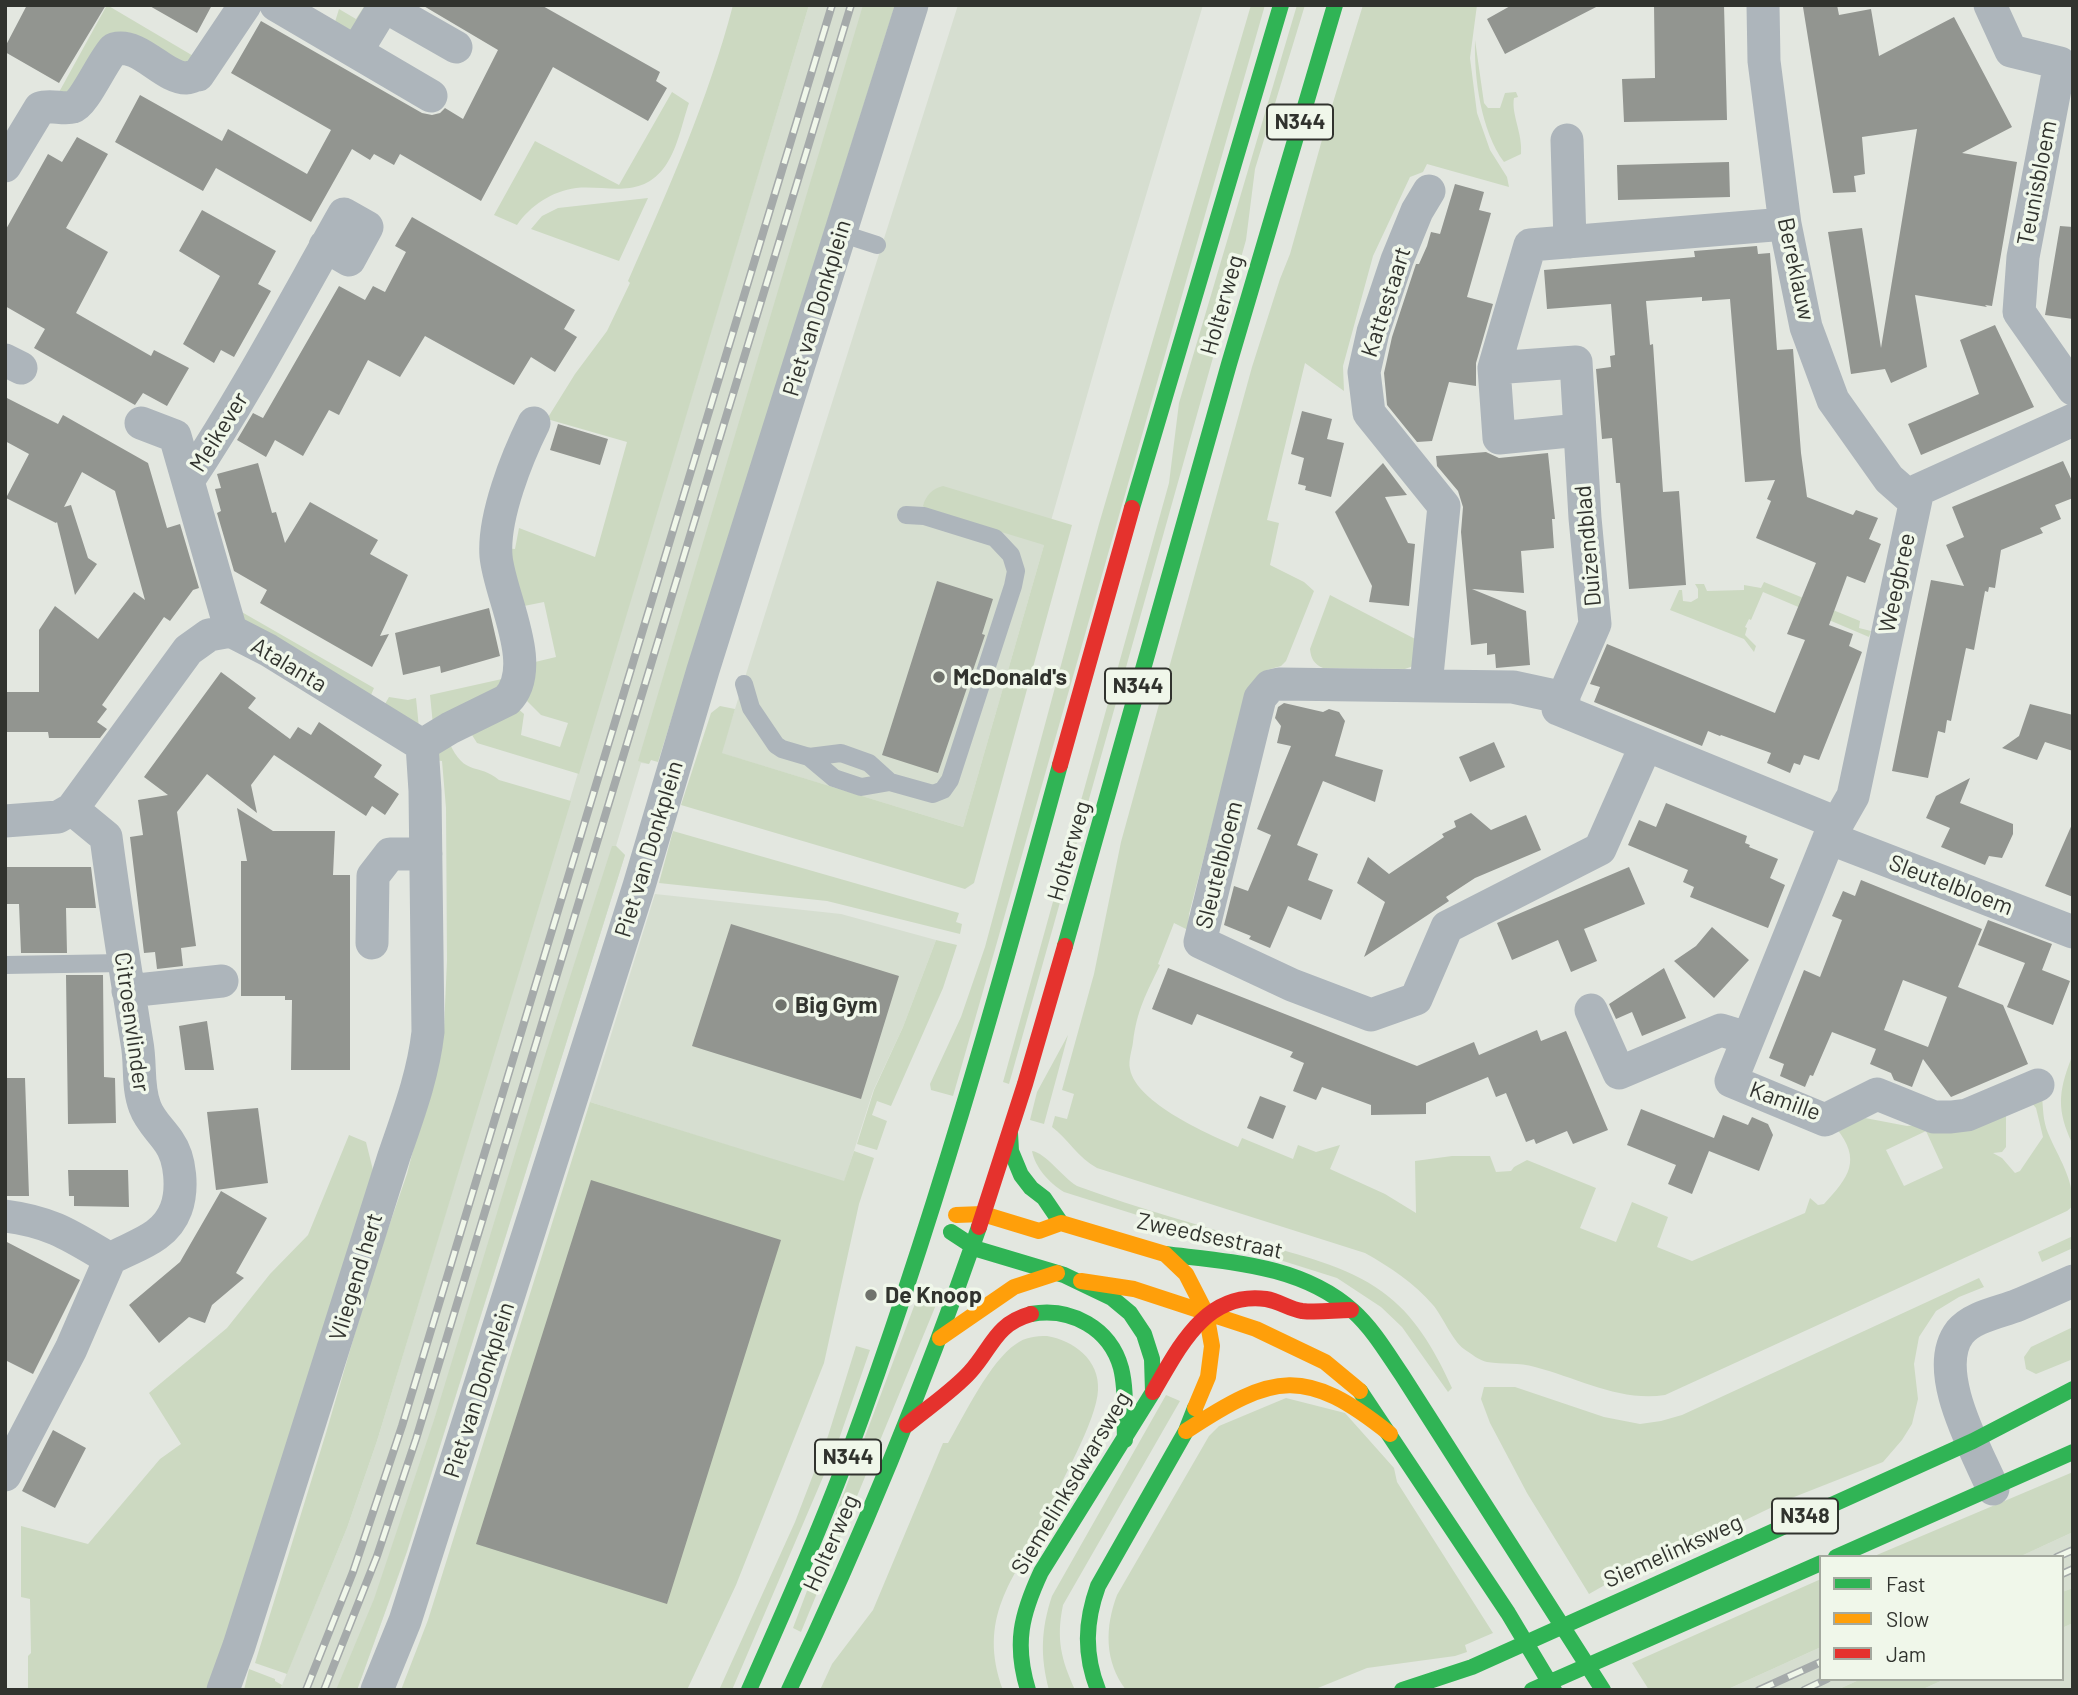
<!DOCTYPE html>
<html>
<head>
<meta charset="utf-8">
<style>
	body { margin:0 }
	#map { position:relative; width:2078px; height:1695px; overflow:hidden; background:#e3e7e0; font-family:Barlow,sans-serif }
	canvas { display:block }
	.frame { position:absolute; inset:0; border:7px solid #31332e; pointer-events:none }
	.legend { position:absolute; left:1819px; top:1555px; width:245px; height:126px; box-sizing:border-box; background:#f0f7ea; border:2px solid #a4a99f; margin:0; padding:9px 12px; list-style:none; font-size:21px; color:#31332e }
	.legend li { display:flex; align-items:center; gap:14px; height:35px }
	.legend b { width:35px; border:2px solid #a4a99f }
</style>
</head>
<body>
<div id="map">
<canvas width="2078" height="1695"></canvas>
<div class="frame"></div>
<ul class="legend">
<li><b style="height:9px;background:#30b455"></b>Fast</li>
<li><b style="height:9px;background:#ff9f0a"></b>Slow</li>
<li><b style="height:9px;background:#e5322d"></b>Jam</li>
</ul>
</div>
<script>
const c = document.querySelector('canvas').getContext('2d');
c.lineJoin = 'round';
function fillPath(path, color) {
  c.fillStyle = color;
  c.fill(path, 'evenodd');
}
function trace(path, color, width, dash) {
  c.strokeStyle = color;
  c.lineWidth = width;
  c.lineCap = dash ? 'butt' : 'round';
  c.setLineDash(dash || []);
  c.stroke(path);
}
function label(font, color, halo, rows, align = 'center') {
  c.font = font + ' Barlow,sans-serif';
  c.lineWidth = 7;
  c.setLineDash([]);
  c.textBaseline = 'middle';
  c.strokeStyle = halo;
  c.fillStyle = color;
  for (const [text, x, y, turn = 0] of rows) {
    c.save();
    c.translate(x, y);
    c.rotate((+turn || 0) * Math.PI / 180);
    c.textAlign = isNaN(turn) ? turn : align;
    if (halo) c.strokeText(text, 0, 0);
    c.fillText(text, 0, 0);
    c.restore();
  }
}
const built = new Path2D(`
	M809,5h79l-239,759 -8,-1 -25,83 9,9 -218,697 -50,138h-77l67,-162 30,-87z
	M958,5h245l-92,307 -148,515 -242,-74z
	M655,894l186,20 95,26 -33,87 -30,64 -29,91 -254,-80z
	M2073,1532v56l-11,4v-35h-43z
	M2073,1623v67h-152l24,-11h117v-51z
	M1821,1647v32h40l-24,11h-111z`);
const green = new Path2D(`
	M107,5l88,52 -12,7 -47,-25 -60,55h-18z
	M365,5h10l-18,28 -22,-11 4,-13 17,10z
	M733,5h76l-230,769 -102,-31 -5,-8 43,-29 9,8 -3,21 39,12 8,-24 -27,-8 -17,-17 11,-36 21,-5 -12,-55 -20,4 -19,-58 10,1 4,-21 76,29 32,-115 -80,-23 28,-45 32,-43 23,-48 -2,-2c40,-91 80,-180 105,-276z
	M863,5h32l-237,757 -7,-2 -2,4 -11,-3z
	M1251,5h14l-312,1091 -22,-6 -1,-6 31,-67 24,-70 114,-423z
	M1297,5h8l-50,164 -9,71 -237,844 -6,-2 166,-599 10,-80z
	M1363,5h114l-7,53 7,55 13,37 17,27 2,10 -82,-23 -4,8 -13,5 -37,79 -30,110 1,25 -39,-28 -38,157 12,3 -9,42 34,17 10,9 -28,70 -5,5 -14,4 -20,22 -58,222 -1,16 -14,-7 -16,41 2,1c-14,29 -23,45 -27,77 -1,8 -5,19 -3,27 6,34 80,66 108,78l4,-9 51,21 5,-14 18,7 24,-7 -10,24 55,25 31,19 -1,-52 37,-5h38l6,16 15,-1 3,-4 13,-7 69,28 -16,40 36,14 16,-40 36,15 -11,30 35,14 113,-48 5,-15 8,7 6,-1c25,-27 38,-44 12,-76l29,-10 42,8 99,-11v32l-4,5 -9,1 9,5 13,15 5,-2 23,-34 -7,-29 -6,-7 12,-6c1,13 1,26 6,38 11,26 25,44 25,73l-6,5 -402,184c-45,7 -87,-17 -130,-28 -16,-5 -32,-2 -48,-5 -7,-1 -17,-9 -23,-13 -12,-9 -21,-32 -31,-44 -19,-22 -43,-38 -68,-52l-268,-85c-19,-10 -29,-29 -45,-41l3,-11 12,3 7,-25 -12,-4 32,-116 27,-132 131,-475 28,-88 10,-25 37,-132zM1926,1131l17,37 -39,18 -18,-36z
	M1475,40l9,63 4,5h12l5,-15 11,-1 2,5 -4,1c-3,16 9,36 7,56l-17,8c-23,-31 -30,-84 -29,-122z
	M672,92l17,11c-7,20 -12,49 -26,66 -24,30 -56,16 -87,19 -24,3 -46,18 -59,37l-23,-10 41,-74 84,44z
	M648,198l-29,63 -88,-32 11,-13 16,-8z
	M943,486l129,39 -98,358 -9,6 -284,-84 30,-92 9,-7 15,3 -13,44 241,74 81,-282 -118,-36 -3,-3c3,-11 9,-17 20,-20z
	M1764,582l96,39 -1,7 12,3 -2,6 -106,-45 -12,28 -2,-1 -4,8 2,1 -2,7 11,11 -2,6 -10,-13 -74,-29 9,-20h3l1,11 8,1 7,-4v-9l-3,-5h9l3,7 37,-1v-5l17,3z
	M1330,595l91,47 -5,23 -11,4 -82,-1c-9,-4 -12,-9 -13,-19z
	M240,611l134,77 -3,7 -134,-75z
	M511,677l-4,8 -74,40 -3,-30z
	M389,697l19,3 8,-2 3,30 -34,-24z
	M449,742c16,36 29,20 50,38l72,21 -194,640 -30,87 -60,146 -32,-11 71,-230 45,-155 36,-104 37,-145 3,-69 -1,-152 -4,-47 -9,-1z
	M673,831l286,82 -3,9 6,2 -2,10 -133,-33 -168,-18z
	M612,846h4l9,9 -218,696 -50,139h-21l38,-91 60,-179 111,-365z
	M936,940l21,5 -14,43 -52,118 -14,-5 -5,14 15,6 -10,29 -20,-6 17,-54 29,-63z
	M1068,1035l-24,89 -14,-4 7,-28z
	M2071,1059l2,1 -1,83c-15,-33 -14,-50 -1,-84z
	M590,1102l254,79 10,-30 20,7 -15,46 -35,159 -88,222 -49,105h-286l27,-70z
	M349,1135l17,7 7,28 -141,458 -26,62h-178v-34l3,-3 -1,-54 -9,-2v-71l67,18 72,-85 21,-15 -32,-51 78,-65 43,-54 38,-39z
	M1032,1151c14,2 29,25 45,35 62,23 126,40 189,59 42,13 88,23 123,52 29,23 48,58 63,91l-4,4 -46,-65 -21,-20 -44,-29 -273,-86c-15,-9 -29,-25 -32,-41z
	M2073,1236v12l-31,14 -4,-10z
	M1979,1278l5,9 -25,10 -23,14 -17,26 -5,27 4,35 -6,25 -10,16 -19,22 -94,37 -164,79 1,-5 -37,21 -62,-101 -37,-70 -9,-24 3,-12h31l89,30 36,7 21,-3 21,-6z
	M919,1293l19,7 -137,332 -8,-4z
	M2073,1327v32l-37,15 -10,-5 -2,-12 7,-10z
	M1047,1336c26,4 53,24 51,54 -1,30 -39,96 -53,126l1,5c-34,58 -69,98 -43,169h-183l12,-26 41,-54 70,-167h5c16,-27 42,-82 68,-99 9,-7 20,-8 31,-8z
	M856,1346l14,4 -32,92 -106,248h-13l76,-168 33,-86z
	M1166,1395l14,6 -117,204c-7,34 -2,54 12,85h-26c-9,-34 -8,-61 3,-94z
	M1286,1398l59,15 49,55 3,14 96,151 -28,12 2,7 -12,4 -88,12 -54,22h-187c-22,-29 -21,-63 -9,-95l92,-159 10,-10z
	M2073,1472v60l-54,25h-147z
	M1821,1579v68l-95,43h-77l-17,-27z
	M2073,1588v35l-11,5v-36z
	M249,1669l26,10v2l7,4 -2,5h-36z
	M1861,1679h84l-24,11h-84z`);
const building = new Path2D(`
	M27,5h79l-47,78 -54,-31v-5z
	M148,5h64l-15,28z
	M422,5h119l119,67 -4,9 11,7 -19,33 -95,-54 -72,134 -81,-47 -6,11 -20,-11 -4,6 -18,-11 -41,73 -95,-54 -13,23 -88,-49 25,-47 82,46 6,-12 79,45 24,-44 -100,-57 30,-52 161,92 10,2 8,-2 5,-5 18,11 35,-69z
	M1512,5h88l-95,49 -18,-35z
	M1654,5h70l3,115 -103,2 -2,-43 33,-1z
	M1816,5h21l2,10 32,-6 8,47 75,-39 58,110 -50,26 55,9 -25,144 -7,-1 2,2 -72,-12 12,72 -36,16 -6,-14 -34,5 -23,-142 34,-4 19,120 36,-219 -55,8 3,37 -11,2 2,16 -23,1 -30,-186z
	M77,137l31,17 -42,74 42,24 -32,61 75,43 3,-6 35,18 -22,38 -24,-13 -8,12 -101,-57 11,-19 -40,-23v-75l43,-77 14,8z
	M1729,162l1,35 -112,3 -1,-35z
	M1455,184l29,8 -5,18 12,3 -24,84 26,7 -17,59v23l-27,-4 -17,59 -15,1 -30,-37 -3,-32 8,-36 23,-70 1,-3h3l8,-18 4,-14 9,2z
	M202,210l74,41 -18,33 13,7 -37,66 -13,-7 -7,13 -31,-19 37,-68 -41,-25z
	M412,217l163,93 -11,19 13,8 -22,35 -24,-15 -17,28 -89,-49 -25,41 -32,-17 -29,55 -10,-5 -26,46 -28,-16 -9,17 -29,-17 16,-27 10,5 76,-132 26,14 8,-14 12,6 21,-40 -11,-6z
	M2060,226l13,1v92l-28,-4z
	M1757,246l1,8 12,-1 7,97 16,-1 8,104 6,44 46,18 3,-5 22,8 -9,21 12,5 -16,39 -18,-7 -18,49 24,9 -4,12 13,6 -43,108 -15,-5 -4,10 -6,-2 -4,10 -23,-10 4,-10 -50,-18 -1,1 -12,-5 -6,15 -108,-44 6,-15 -10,-3 17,-40 168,69 30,-73 -18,-6 29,-71 -60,-25 15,-37 -4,-2 8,-19 -30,2 -15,-183 -28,2v-4l-56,4 4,44 3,-1 10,148 16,-1 7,94 -57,4 -9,-106h-4l-4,-45 -10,1 -6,-70 15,-2 -1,-11 5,-1 -4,-51 -64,5 -3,-39 151,-13 -1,-6z
	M1995,325l39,82 -113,48 -13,-31 71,-30 -19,-54z
	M5,397l53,27 5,-9 85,48 19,65 13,-4 19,64 -6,2 -23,31 -6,-4 -62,88 5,4 -10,13 10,7 -7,9h-51l-1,-6h-43v-40h34v-62l16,-24 43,33 36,-47 11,8 -30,-109 -33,-19 -18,35 7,-2 17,53 9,6 -22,31 -18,-73 -1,1 -50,-25 23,-44 -24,-13z
	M1302,411l30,8 -5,20 17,4 -13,54 -26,-7 1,-4 -8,-2 6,-26 -13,-4z
	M558,424l50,15 -8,26 -50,-15z
	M1486,452l13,6 49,-5 7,66h-3l2,29 -33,3 3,42 -52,-4 54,22 4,54 -34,3 -1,-14 -8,1v-12l-16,2 -10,-113 2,-25 -5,-16 -21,-25 -1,-10z
	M2063,461l10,22v15l-18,7 6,14 -21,9 3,5 -42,17 -6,38 -6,-1 -1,5 -3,-1 -11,59 -8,-2 -15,73 -4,-1 -2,13 -7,-2 -10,47 -36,-7 39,-191 33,6 -18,-41 18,-8 -12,-30z
	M258,463l14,50 4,-1 9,31 25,-41 68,38 -8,14 38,21 -28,61 9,-2 -17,33 -112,-64 7,-13 -33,-19 -17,-58 4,-2 -6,-22 6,-1 -4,-14z
	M1383,463l24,32 -22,2 23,46 7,1 -6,62 -40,-4 3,-16 -37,-74z
	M937,581l56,18 -11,35 3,1 -47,138 -56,-18z
	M489,608l11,48 -59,17 -1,-7 -37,9 -8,-42z
	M221,672l35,26 -8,10 42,31 8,-12 13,8 8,-13 63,43 -8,12 25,17 -14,21 -13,-9 -6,10 -92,-61 -23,30 6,28 -50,-39 -30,38 19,134 -15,2 2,18 -26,3 -2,-17 -11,1 -14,-116 13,-2 -5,-35 30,-5 -24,-18z
	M1284,703l39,9 6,-3 10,3 6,9 -10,35 48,14 -8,32 -52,-21 -26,64 21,9 -10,26 25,10 -12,30 -33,-14 -18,42 -21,-9 2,-3 -27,-11 10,-39 14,5 23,-56 -14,-6 34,-83 -14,-3 4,-17 -6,-8 3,-11z
	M2030,704l43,11v36l-28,-9 -8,18 -35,-12 17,-12z
	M1494,742l11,25 -35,15 -11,-25z
	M1970,778l-10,25 53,21v10l-11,24 -13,-2 -4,9 -44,-18 9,-19 -24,-10 10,-22z
	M1666,803l81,33 -2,7 5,2 -1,2 29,12 -8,19 15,7 -17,43 -78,-31 4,-10 -11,-5 5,-12 -60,-25 11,-25 17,7z
	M237,808l36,23h62l-2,44h17v195h-59l1,-70h-7v-4h-44v-135h6z
	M1471,813l20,17 35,-15 15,35 -66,28 -29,19 3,4 -85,56 21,-55 -28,-19 11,-26 21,17 55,-37 -2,-3 14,-7 -2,-6z
	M2073,822v75l-28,-11z
	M5,867h86l5,41h-30l1,45h-46l-2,-49h-14z
	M1629,867l16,37 -61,25 13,32 -26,11 -13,-32 -46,20 -15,-37z
	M1861,880l121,49 -24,58 45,18 25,59 -77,33 -28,-38 -11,28 -18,-7 -3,-7 -21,-9 6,-15 -44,-17 -19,44 -3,-1 -5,12 -25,-11 4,-12 -15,-6 35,-88 16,7 22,-57 -10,-4 11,-25 12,5zM1903,980l44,17 -19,50 -44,-17z
	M1988,920l64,24 -10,26 28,11 -17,44 -46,-18 18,-44 -47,-18z
	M731,924l168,52 -38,123 -169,-53z
	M1712,927l37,33 -35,38 -40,-37 22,-15z
	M1168,968l249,98 57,-24 5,13 58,-25 4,11 25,-10 42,99 -35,14 -6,-13 -31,13 -2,-5 -8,3 -20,-49 -10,4 -8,-20 -62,26v11l-55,1v-10l-49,-18 -6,13 -23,-9 11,-28 -14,-6 3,-5 -96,-38 -5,11 -40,-16z
	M1664,968l22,50 -44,18 -10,-24 -16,7 -7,-15z
	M66,975h37l1,102 11,1 1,45 -48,1z
	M207,1021l7,49h-29l-6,-44z
	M5,1078h20l4,118h-24z
	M1260,1096l26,10 -13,33 -26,-11z
	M258,1108l10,75 -52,7 -9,-78z
	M1641,1109l73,29 9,-23 25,10 4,-8 16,7 5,11 -14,36 -50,-20 -17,43 -24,-10 8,-19 -49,-20z
	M68,1170h60l1,37 -55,-1v-10h-5z
	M591,1180l190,60 -114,364 -191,-60z
	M221,1191l46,27 -31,55 8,5 -32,27 -7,18 -16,-6 -30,26 -30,-38 51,-43z
	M5,1241l75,39 -47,94 -28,-14z
	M53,1430l33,18 -31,60 -33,-17z`);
const lane = new Path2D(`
	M840,233l37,12
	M744,684l7,24 25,37 6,4 27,8 25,21 27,9 29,-5 43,12 10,-4 7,-10 63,-194 3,-15 -5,-16 -16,-17 -71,-22 -18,-1
	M809,757l32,-4 28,10 21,19
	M5,965l118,-2`);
const street = new Path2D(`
	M276,5l155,91
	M1763,5l1,56 21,163 21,103 27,73 56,79 25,22
	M1990,5l21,46 49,12 -37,194 -4,55 54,77
	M356,52l28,-46 72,41
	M1567,140l3,102
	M5,166l35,-58c11,-4 23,2 33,-1 11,-3 30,-47 41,-58 26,-7 50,30 73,29 1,0 10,-3 11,-3l47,-70
	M5,360l16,8
	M1494,368l82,-6 9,156 10,106 -37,85 279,114
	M141,423l34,13 56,195
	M1579,430l-80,8 -5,-70 36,-123 255,-21
	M188,481c57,-86 105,-177 156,-267l23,13 -18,33 -24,-14
	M1426,685l18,-179 -75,-93 -5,-41 9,-40 24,-72 20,-49 12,-20
	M1564,698l-51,-11 -234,-3 -9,2 -10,12 -60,244 92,43 79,30 45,-16 31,-72 153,-78 46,-104
	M422,745l28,-17 57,-28c33,-33 -8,-105 -11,-144 -3,-39 21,-99 38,-133
	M5,821l53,-4 14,-8 116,-159 21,-15 22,-4 37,19 154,95
	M1829,838l244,94
	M372,943l1,-67 17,-22h36
	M128,991l94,-10
	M1591,1010l28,63 102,-43 26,8
	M2038,1085l-71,30 -16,2h-17l-57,-23 -52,26 -94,-39 98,-243 24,-42 65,-306 155,-70
	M5,1216c47,6 66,20 105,43
	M5,1475l66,-126 39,-90c25,-14 55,-20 66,-50 7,-19 5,-50 -7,-67 -8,-12 -19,-21 -24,-35 -8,-20 -4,-43 -8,-64 -11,-69 -22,-137 -31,-206l-34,-28
	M1993,1489c-16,-38 -63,-118 -33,-157 13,-16 41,-20 58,-27 19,-8 37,-16 55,-24
	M223,1690l16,-44 155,-490c14,-41 29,-80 34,-124l-3,-241 -3,-46
	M377,1690l28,-69 234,-735 64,-216 209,-665`);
const fast = new Path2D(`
	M1132,508l149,-503
	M1065,946l164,-582 106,-359
	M1010,1133l1,18 10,24 10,13 13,10 17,25
	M951,1232l26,17 87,26 48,23 18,15 14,21 8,25 1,33 -112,180c-20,43 -27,72 -13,118
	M1165,1254c64,8 137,11 188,57 20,18 34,42 49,64l201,315
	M1031,1314c40,-7 79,14 90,54 6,24 3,48 4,72
	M1360,1391l148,222 46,77
	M1836,1557l237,-105
	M749,1690c35,-79 70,-158 100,-238 83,-225 148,-456 211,-687
	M789,1690c72,-151 135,-305 190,-463
	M1098,1690c-14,-36 -13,-68 0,-104l88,-155 9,-23
	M1402,1690l70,-23 165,-74 336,-152 100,-52
	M1532,1690l289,-127`);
const slow = new Path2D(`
	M956,1215l27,-1 56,17 22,-8 104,31 21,20 20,39 6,33 -4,31 -13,31
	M1081,1281l53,8 122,40 69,33 35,29
	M940,1338l74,-51 43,-14
	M1186,1431c88,-58 119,-65 204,3`);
const jam = new Path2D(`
	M1060,765l72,-257
	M979,1227l46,-143 40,-138
	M1153,1392c26,-44 52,-101 113,-93 13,2 23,10 36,12 16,2 33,-1 49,-1
	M907,1425c19,-16 47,-35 63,-53 22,-24 25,-48 61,-58`);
const rail = new Path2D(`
	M2057,1557l16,-7
	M2062,1574l11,-5
	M306,1690l47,-118 49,-146 430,-1421
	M324,1690l53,-134 39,-117 435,-1434
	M1759,1690l62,-28
	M1804,1690l23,-11`);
const markers = [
	[939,677,7,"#6f726c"],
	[781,1005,7,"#6f726c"],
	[871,1295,7,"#6f726c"]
];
const shields = [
	[1300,122,66],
	[1138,686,66],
	[848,1457,66],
	[1805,1516,66]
];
const shieldNames = [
	["N344",1300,122],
	["N344",1138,686],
	["N344",848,1457],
	["N348",1805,1516]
];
const streetNames = [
	["Teunisbloem",2037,183,-79],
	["Bereklauw",1796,269,78],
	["Kattestaart",1386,302,-72],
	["Holterweg",1222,305,-74],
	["Piet van Donkplein",817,308,-73],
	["Meikever",219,432,-58],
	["Duizendblad",1588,546,-95],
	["Weegbree",1897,583,-78],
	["Atalanta",289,665,31],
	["Piet van Donkplein",649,849,-73],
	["Holterweg",1069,851,-74],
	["Sleutelbloem",1219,865,-76],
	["Sleutelbloem",1951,885,21],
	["Citroenvlinder",132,1022,82],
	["Kamille",1785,1101,20],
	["Zweedsestraat",1210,1236,12],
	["Vliegend hert",356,1277,-73],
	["Piet van Donkplein",479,1390,-72],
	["Siemelinksdwarsweg",1071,1483,-59],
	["Holterweg",831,1543,-66],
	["Siemelinksweg",1673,1551,-24]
];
const poiNames = [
	["McDonald's",953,677],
	["Big Gym",795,1005],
	["De Knoop",885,1295]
];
fillPath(built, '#d6ded0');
fillPath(green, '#ccd9c1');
fillPath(building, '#929590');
trace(lane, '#adb5bb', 18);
trace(street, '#adb5bb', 33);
trace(fast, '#30b455', 16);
trace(slow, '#ff9f0a', 16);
trace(jam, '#e5322d', 16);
trace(rail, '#a5aaaa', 8);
trace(rail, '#f0f7ea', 5, [16]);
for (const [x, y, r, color] of markers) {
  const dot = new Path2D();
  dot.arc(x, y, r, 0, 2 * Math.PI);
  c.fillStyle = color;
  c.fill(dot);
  trace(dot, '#f0f7ea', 2.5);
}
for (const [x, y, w] of shields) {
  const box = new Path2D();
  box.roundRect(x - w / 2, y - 17.5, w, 35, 5);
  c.fillStyle = '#f0f7ea';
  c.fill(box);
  trace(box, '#31332e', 2);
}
label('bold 21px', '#31332e', null, shieldNames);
label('23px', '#31332e', '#f0f7ea', streetNames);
label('bold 23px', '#31332e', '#f0f7ea', poiNames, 'left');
</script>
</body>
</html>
